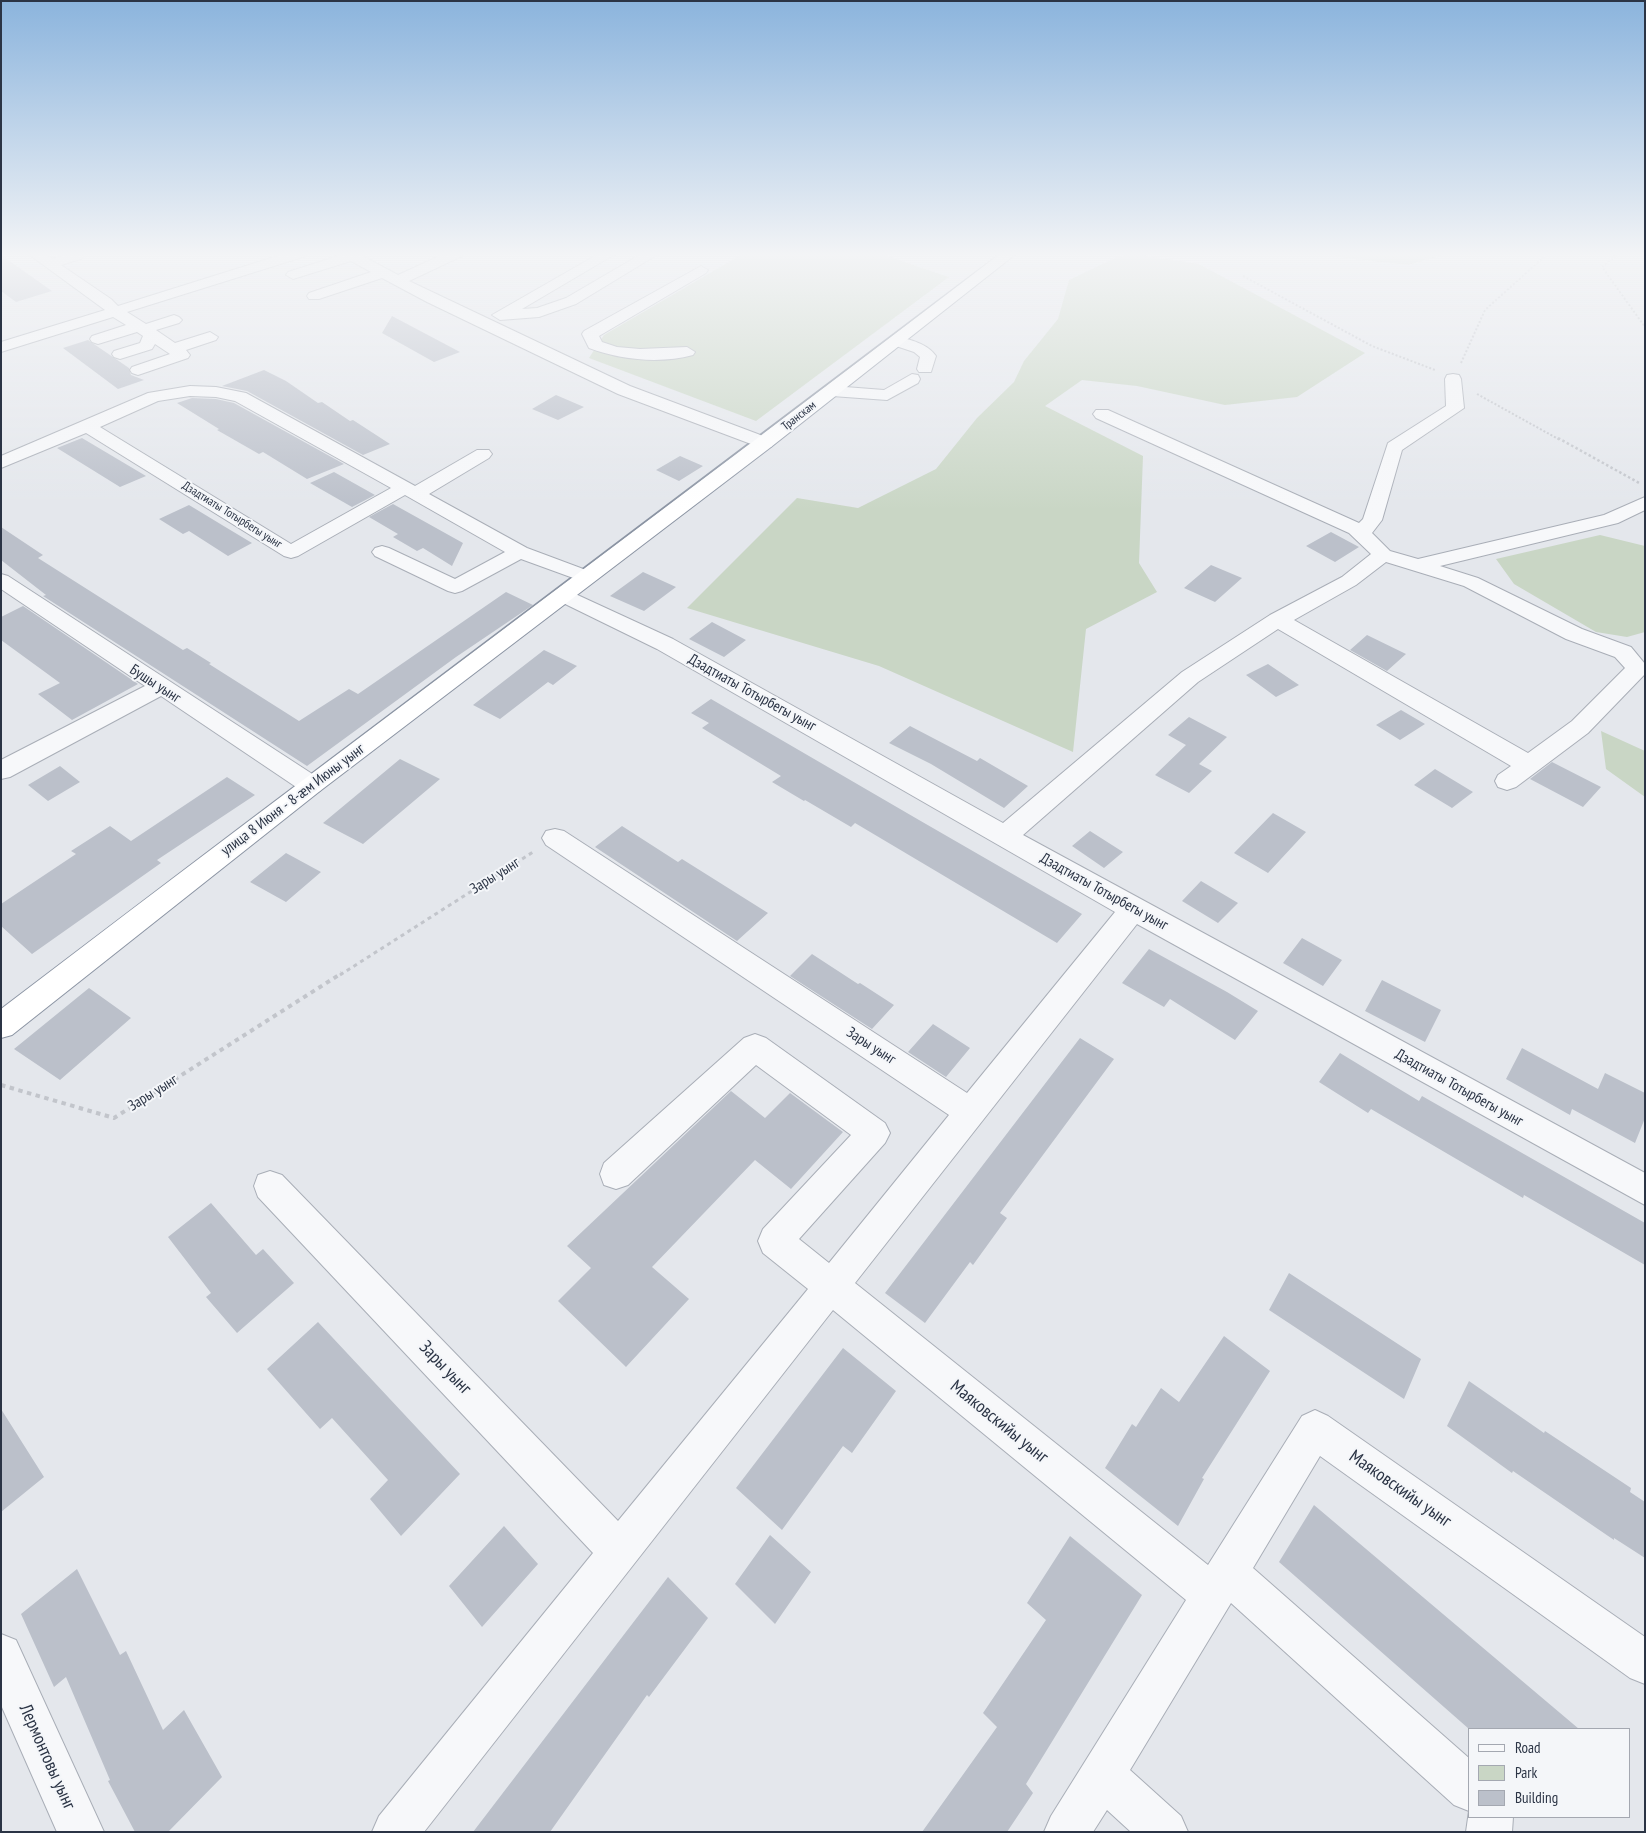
<!DOCTYPE html>
<html>
<head>
<meta charset="utf-8">
<style>
	body { margin:0 }
	#map { position:relative; width:1646px; height:1833px; overflow:hidden; background:#e4e7ec; font-family:"PT Sans Narrow",sans-serif }
	canvas { display:block }
	.frame { position:absolute; inset:0; border:2px solid #2b3445; pointer-events:none }
	.legend { position:absolute; left:1468px; top:1728px; width:162px; height:90px; box-sizing:border-box; background:#f4f6f9; border:1px solid #a4a8b1; margin:0; padding:6px 9px; list-style:none; font-size:15px; color:#2b3445 }
	.legend li { display:flex; align-items:center; gap:10px; height:25px }
	.legend b { width:25px; border:1px solid #a4a8b1 }
</style>
</head>
<body>
<div id="map">
<canvas width="1646" height="1833"></canvas>
<div class="frame"></div>
<ul class="legend">
<li><b style="height:6px;background:#f7f8fa"></b>Road</li>
<li><b style="height:14px;background:#c9d6c5"></b>Park</li>
<li><b style="height:14px;background:#bbc0ca"></b>Building</li>
</ul>
</div>
<script>
const c = document.querySelector('canvas').getContext('2d');
c.lineJoin = 'round';
function fillPath(path, color) {
  c.fillStyle = color;
  c.fill(path, 'evenodd');
}
function trace(path, color, width, dash) {
  c.strokeStyle = color;
  c.lineWidth = width;
  c.lineCap = dash ? 'butt' : 'round';
  c.setLineDash(dash || []);
  c.stroke(path);
}
function label(font, color, halo, rows, align = 'center') {
  c.font = font + ' "PT Sans Narrow",sans-serif';
  c.lineWidth = 4;
  c.setLineDash([]);
  c.textBaseline = 'middle';
  c.strokeStyle = halo;
  c.fillStyle = color;
  for (const [text, x, y, turn = 0] of rows) {
    c.save();
    c.translate(x, y);
    c.rotate((+turn || 0) * Math.PI / 180);
    c.textAlign = isNaN(turn) ? turn : align;
    if (halo) c.strokeText(text, 0, 0);
    c.fillText(text, 0, 0);
    c.restore();
  }
}
const green = new Path2D(`
	M744,253h134l71,24 -193,144 -167,-63 15,-23z
	M1329,253h120l-41,12 -61,-7z
	M1133,254l66,10 166,89 -68,44 -72,8 -88,-19 -55,-6 -37,26 98,50 -4,107 18,29 -71,37 -13,123 -194,-86 -192,-58 110,-110 61,10 78,-39 41,-51 37,-36 10,-21 34,-42 11,-39 46,-22z
	M1600,535l45,11v86l-18,5 -31,-5 -82,-48 -18,-25z
	M1601,731l44,20v46l-39,-28z`);
const building = new Path2D(`
	M1,255l51,36 -36,11 -15,-11z
	M392,316l68,36 -26,10 -52,-29z
	M88,340l41,28 2,7 13,5 -26,9 -55,-41z
	M264,370l22,11 32,22 4,-1 28,19 3,-1 37,24 -27,11 -116,-64 -25,-5z
	M556,395l28,12 -26,13 -26,-11z
	M192,398l24,1 18,4 110,61 -37,15 -44,-27 -4,2 -42,-24 2,-1 -42,-26z
	M82,438l64,38 -26,11 -63,-39z
	M680,456l23,10 -24,15 -23,-11z
	M334,472l41,23 -23,12 -42,-24z
	M393,504l70,39 -11,23 -29,-18 -6,3 -24,-14 5,-3 -29,-17z
	M189,505l33,20 30,18 -24,13 -39,-25 -6,3 -24,-15z
	M1,527l42,28 -5,3 145,92 4,-2 24,15 -2,1 90,57 50,-32 9,5 148,-102 27,13 -77,52 -149,109 -264,-170 3,-1 -45,-35z
	M1331,532l28,15 -24,15 -29,-16z
	M1211,565l31,13 -27,24 -31,-14z
	M643,572l33,15 -32,24 -34,-15z
	M23,606l115,78 -66,36 -34,-26 22,-11 -59,-43v-23z
	M712,622l34,18 -22,17 -35,-18z
	M1367,635l39,19 -19,17 -37,-21z
	M544,650l33,16 -24,19 -5,-3 -48,37 -27,-14z
	M1268,664l31,21 -23,12 -30,-22z
	M711,699l208,121 163,94 -25,29 -202,-120 -4,4 -46,-27 -1,1 -32,-19 9,-6 -79,-48 7,-5 -18,-10z
	M1401,710l24,14 -25,16 -24,-15z
	M1189,717l38,20 -28,27 13,7 -23,22 -34,-18 31,-30 -18,-10z
	M910,726l67,35 3,-3 48,28 -24,22 -73,-44 -42,-21z
	M400,759l40,20 -77,65 -40,-21z
	M1552,762l49,25 -18,20 -53,-28z
	M60,766l20,16 -32,19 -20,-16z
	M1435,769l38,23 -21,16 -38,-23z
	M227,777l28,18 -98,65 4,3 -129,91 -31,-28v-22l75,-50 -5,-3 39,-25 21,15z
	M1273,813l33,19 -38,41 -34,-20z
	M622,826l56,36 4,-3 86,54 -31,28 -142,-94z
	M1090,831l33,21 -19,16 -32,-22z
	M286,853l35,19 -35,30 -36,-20z
	M1201,881l37,22 -20,20 -36,-22z
	M1302,938l40,22 -19,26 -40,-23z
	M1149,949l78,43 31,19 -23,29 -65,-41 -6,8 -42,-24z
	M812,954l46,30 2,-1 34,22 -22,24 -82,-53z
	M1382,980l59,30 -16,32 -60,-31z
	M89,988l42,30 -71,62 -46,-31z
	M933,1024l37,24 -24,29 -38,-25z
	M1080,1038l34,21 -114,154 7,5 -34,47 -3,-3 -45,61 -40,-30z
	M1522,1048l76,41 7,-16 40,20v25l-10,25 -63,-34 -2,6 -64,-36z
	M1340,1053l79,48 3,-5 223,127v42l-121,-70 -1,3 -152,-89 -3,4 -49,-31z
	M731,1091l34,27 25,-25 53,39 -52,57 -36,-29 -103,107 37,32 -63,68 -68,-66 33,-33 -24,-22z
	M211,1203l45,52 7,-6 31,34 -57,50 -31,-36 5,-4 -43,-56z
	M1289,1273l132,86 -17,40 -135,-89z
	M318,1322l142,152 -59,62 -31,-37 18,-19 -56,-62 -12,11 -53,-60z
	M1224,1336l46,35 -68,107 2,1 -26,47 -73,-58 27,-44 4,3 25,-39 18,14z
	M843,1348l53,43 -44,62 -9,-7 -61,84 -46,-42z
	M1469,1381l75,52 1,-2 86,57 -1,4 15,10v56l-31,-20v2l-101,-69 -1,2 -65,-47z
	M1,1409l43,68 -43,35z
	M1314,1505l265,224h-110l-190,-167z
	M504,1526l34,38 -56,63 -33,-41z
	M770,1535l41,37 -36,52 -40,-40z
	M1070,1536l72,59 -116,189 7,9 -26,39h-85l75,-105 -14,-14 63,-93 -19,-17z
	M77,1569l43,86 6,-4 37,79 21,-20 38,67 -54,55h-33l-27,-51 2,-1 -44,-103 -12,10 -33,-73z
	M668,1577l40,41 -59,79 -2,-2 -97,137h-77z`);
const pathFar3 = new Path2D(`
	M1619,253l-17,14 43,60
	M1243,276l129,70 63,24
	M1461,363l24,-53 59,-53 1,-4
	M1477,394l83,46`);
const pathFar2 = new Path2D(`
	M1558,438l83,46`);
const pathFar1 = new Path2D(`
	M340,975l193,-123`);
const path = new Path2D(`
	M1,1085l113,33 228,-145`);
const minor = new Path2D(`
	M27,253h16l9,6 19,-6h10l2,3 -2,3 -20,6 50,34 7,7 169,-53h21l-2,3 -179,56 19,12 28,-9 5,2 3,3 -3,3 -23,7 19,13 35,-11 8,5 -2,3 -30,10 4,5 -2,3 -50,17 -6,-2 -2,-3 2,-3 38,-13 -15,-10 -3,5 -32,10 -6,-2 -2,-3 2,-3 26,-8 3,-7 -6,-4 -39,12 -6,-2 -2,-3 2,-3 34,-11 -13,-8 -112,35v-10l104,-32z
	M340,253h17l41,22 48,-22h18l-2,3 -53,25 221,105 141,53 3,4 -3,4h-12l-141,-53 -191,-92 -45,-24 -63,21h-10l-2,-3 2,-3 62,-21 -20,-11 -58,18 -7,-4 2,-3 53,-17z
	M600,253h17l-95,56 15,-1 29,-10 77,-45h17l-84,51 -37,13 -39,3 -8,-5z
	M701,266l7,4 -2,3 -107,63 3,6 15,5 23,2 47,-2 8,5 -2,3c-33,9 -72,5 -104,-7l-7,-14 2,-3z
	M896,336c14,4 31,7 40,20l-5,16h-12l-2,-3 3,-12 -6,-5 -24,-8 -2,-3z
	M912,374l6,1 2,4 -2,4 -31,17 -55,-4 -6,-1 -2,-4 2,-4 6,-1 52,4z
	M1453,374l6,1 2,4 3,29 -62,42 -20,70 -10,13 18,18 28,8 186,-44 41,-18v13l-27,13 -178,43 38,12 104,51 49,18 14,17v10l-57,59 -72,54 -9,3 -9,-3 -3,-6 3,-6 13,-9 -233,-137 -80,53 -175,153 622,338v32l-508,-281 -282,359 353,282 94,-149 13,-6 13,6 317,221v47l-15,-6 -310,-222 -67,112 217,191v58h43l-1,15h-46l3,-21 -15,-6 -223,-202 -101,167 51,46 7,16h-57l-24,-22 -14,22h-49l7,-16 135,-216 -353,-290 -409,522h-52l7,-16 214,-263 -335,-356 -4,-11 4,-11 12,-4 12,4 336,346 190,-232 -45,-36 -5,-12 5,-12 88,-94 -95,-70 -128,120 -12,4 -12,-4 -4,-11 4,-11 140,-125 11,-4 11,4 119,85 5,10 -5,10 -86,96 30,24 120,-148 -403,-270 -4,-7 4,-7 9,-2 9,2 403,262 148,-181 -458,-263 -100,-49 -4,-4 4,-4 7,-2 7,2 102,47 330,184 179,-151 88,-57 72,-38 29,-23 -22,-21 -253,-115 -3,-4 3,-4h12l251,113 4,-4 25,-76 58,-37 -1,-27 2,-4zM1386,562l78,24 102,53 49,18 10,11 -53,53 -44,32 -234,-133 62,-35z
	M190,386l26,1 30,6 169,93 62,-36h12l3,4 -3,4 -60,36 98,54 67,25 3,4 -3,4 -7,2 -66,-24 -59,32 -7,2 -7,-2 -73,-35 -3,-4 3,-4 7,-2 7,2 66,31 50,-27 -100,-57 -107,61 -7,2 -7,-2 -198,-123 -85,35v-12l147,-63zM190,396l26,1 19,4 156,87 -100,56 -191,-117 58,-26z
	M1,574l7,2 312,203 3,6 -3,6 -9,3 -9,-3 -141,-95 -151,81 -9,2v-19l144,-74 -144,-97z
	M1,1634l15,6 88,192h-47l-56,-127z`);
const highway = new Path2D(`
	M1001,253h16l-246,194 -451,344 -308,244 -11,3v-29c332,-254 669,-502 1000,-756z`);
const farStreetnames = [
	["Транскам",799,416,-38],
	["Дзадтиаты Тотырбегы уынг",232,515,32]
];
const streetNames = [
	["Бушы уынг",155,684,33],
	["Дзадтиаты Тотырбегы уынг",752,693,29],
	["улица 8 Июня - 8-ӕм Июны уынг",293,800,-37],
	["Зары уынг",495,876,-32],
	["Дзадтиаты Тотырбегы уынг",1104,892,29],
	["Зары уынг",871,1046,33],
	["Дзадтиаты Тотырбегы уынг",1459,1088,29],
	["Зары уынг",153,1093,-32]
];
const nearStreetnames = [
	["Зары уынг",445,1368,46],
	["Маяковскийы уынг",999,1422,39],
	["Маяковскийы уынг",1400,1489,35],
	["Лермонтовы уынг",47,1757,66]
];
fillPath(green, '#c9d6c5');
fillPath(building, '#bbc0ca');
trace(minor, '#a9aeb7', 2);
trace(highway, '#8b94a3', 2);
trace(pathFar3, '#c2c5cb', 2, [2, 2]);
trace(pathFar2, '#c2c5cb', 2.5, [2.5, 2.5]);
trace(pathFar1, '#c2c5cb', 3, [4, 4]);
trace(path, '#c2c5cb', 4, [4.5, 4.5]);
fillPath(minor, '#f7f8fa');
fillPath(highway, '#fff');
const sky = c.createLinearGradient(0, 0, 0, 510);
sky.addColorStop(0, '#8bb4dd');
sky.addColorStop(0.5, '#f3f4f6');
sky.addColorStop(1, '#f3f4f600');
c.fillStyle = sky;
c.fillRect(0, 0, 1646, 510);
label('12px', '#2b3445', '#f4f6f9', farStreetnames);
label('15px', '#2b3445', '#f4f6f9', streetNames);
label('18px', '#2b3445', '#f4f6f9', nearStreetnames);
</script>
</body>
</html>
